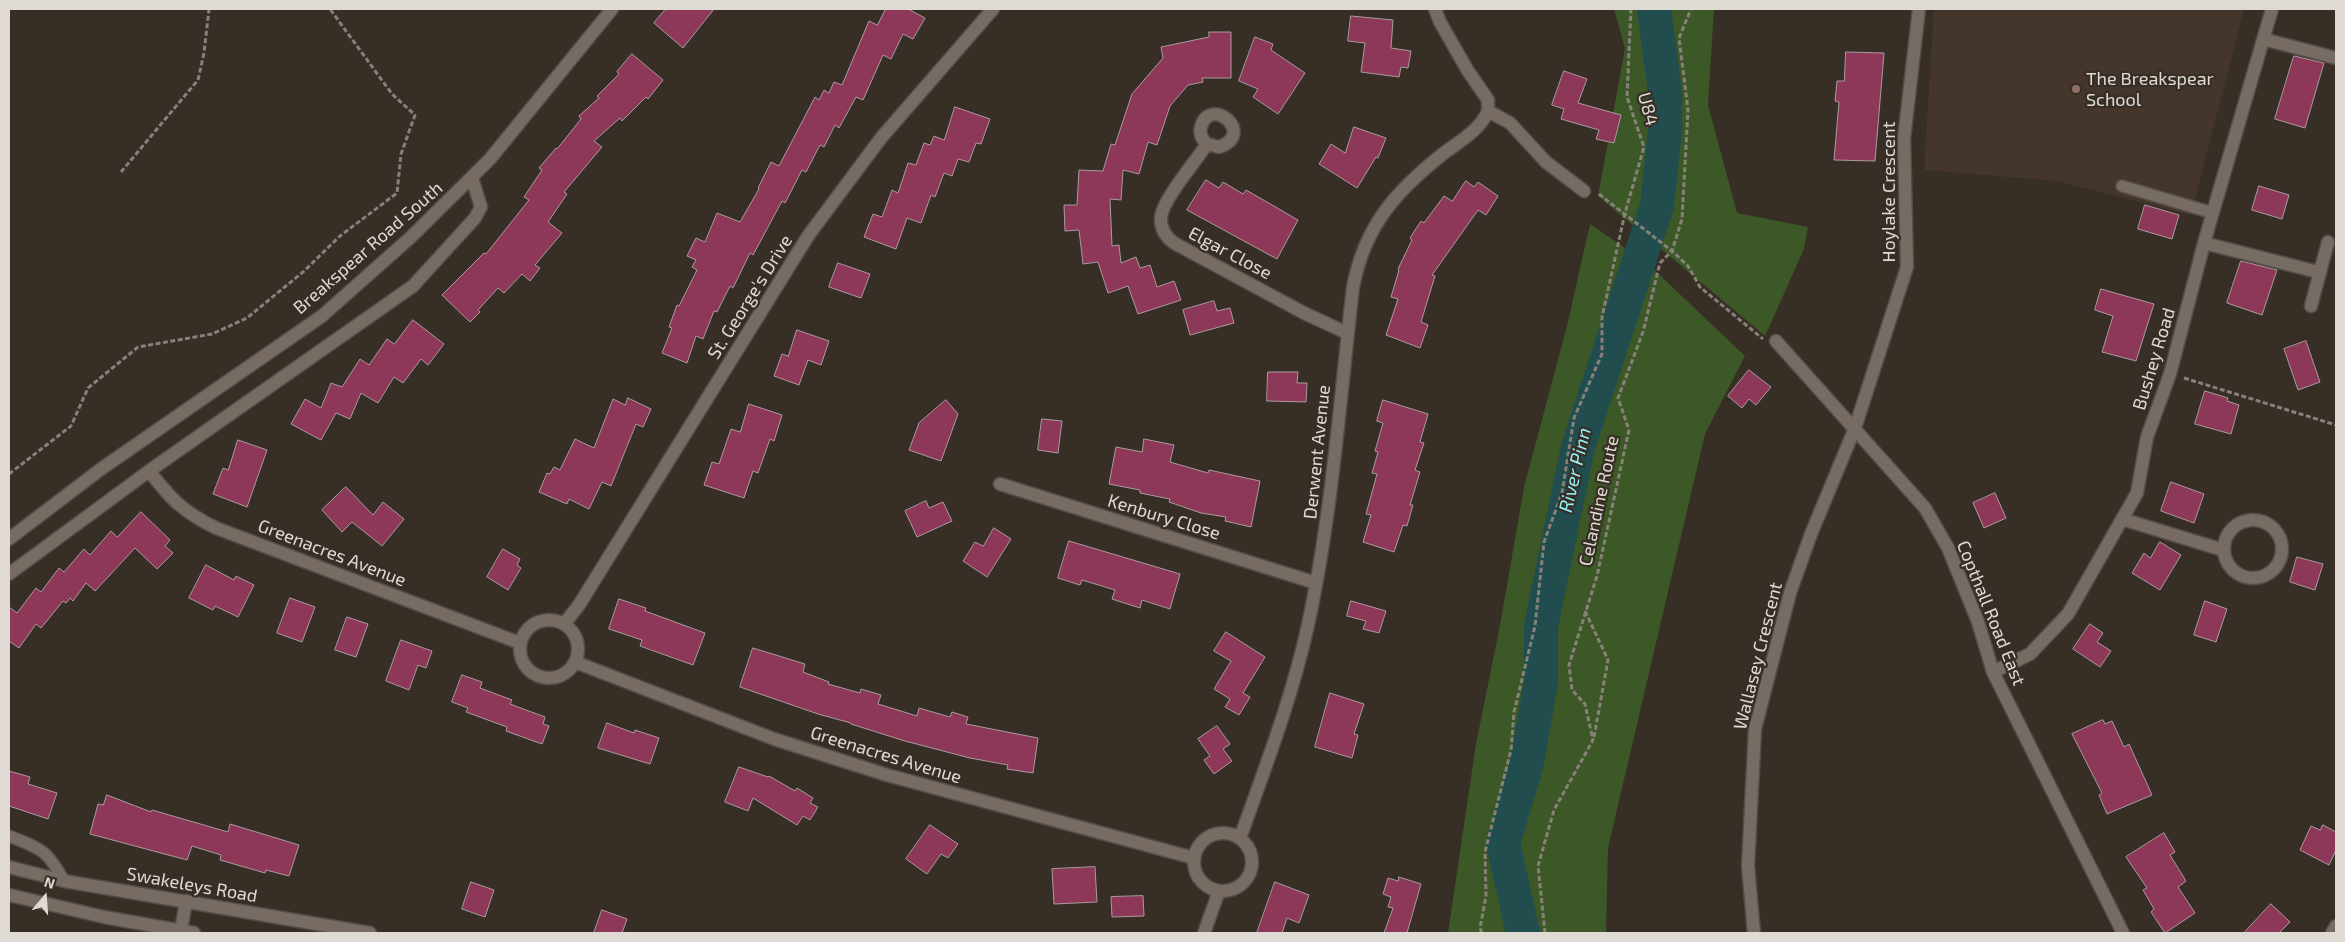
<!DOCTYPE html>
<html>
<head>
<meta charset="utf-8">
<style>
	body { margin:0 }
	#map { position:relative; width:2345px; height:942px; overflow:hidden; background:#372e26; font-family:"Exo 2",sans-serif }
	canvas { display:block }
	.frame { position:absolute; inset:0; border:10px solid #e0dad5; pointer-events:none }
	.north { position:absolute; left:20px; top:872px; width:50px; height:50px; -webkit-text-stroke:4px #372e26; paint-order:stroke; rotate:18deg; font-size:14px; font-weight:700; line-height:20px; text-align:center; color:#e0dad5 }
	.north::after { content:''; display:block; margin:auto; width:18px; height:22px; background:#e0dad5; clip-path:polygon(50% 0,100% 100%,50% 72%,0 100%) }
</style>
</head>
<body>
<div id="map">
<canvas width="2345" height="942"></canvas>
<div class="frame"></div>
<div class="north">N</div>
</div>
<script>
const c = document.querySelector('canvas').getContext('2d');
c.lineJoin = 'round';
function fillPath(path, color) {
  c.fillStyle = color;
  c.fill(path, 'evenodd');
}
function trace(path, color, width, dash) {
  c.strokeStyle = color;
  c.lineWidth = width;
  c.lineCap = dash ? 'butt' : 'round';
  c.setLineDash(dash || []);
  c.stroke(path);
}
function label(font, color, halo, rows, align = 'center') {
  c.font = font + ' "Exo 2",sans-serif';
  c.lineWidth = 4.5;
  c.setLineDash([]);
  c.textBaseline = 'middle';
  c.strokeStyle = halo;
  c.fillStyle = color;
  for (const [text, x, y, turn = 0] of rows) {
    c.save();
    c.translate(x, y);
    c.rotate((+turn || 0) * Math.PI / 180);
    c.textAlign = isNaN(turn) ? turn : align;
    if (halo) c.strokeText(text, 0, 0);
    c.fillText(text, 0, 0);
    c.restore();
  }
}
const built = new Path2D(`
	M1934,9h310l-53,206 -135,-34 -132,-11z`);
const green = new Path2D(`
	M1614,9h100l-6,96 29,108 71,14 -4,22 -39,87 -167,-140 27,-148z
	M1590,224l57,39 98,93 -40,78 -97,414 -2,85h-158l28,-189 25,-124 23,-133 43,-161z`);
const river = new Path2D(`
	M1523,933l-20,-90 24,-80 14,-81v-56l37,-179 79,-241 8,-75v-39l-11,-83`);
const building = new Path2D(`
	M666,9h48l-31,39 -29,-25z
	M886,9h22l17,9 -12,21 -10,-5 -12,25 -8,-4 -20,45 -7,-3 -17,31 -4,-3 -11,22 -4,-2 -14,27 -4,-2 -17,33 -3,-2 -29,54 -3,-2 -17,35 -3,-2 -13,26 -3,-1 -11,28 -7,-3 -9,27 -25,-10 10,-25 -3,-1 8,-22 2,1 18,-36 -5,-3 4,-7 -9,-4 9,-18 9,4 12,-29 23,9 19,-33 -1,-1 13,-26 8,4 36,-69 4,3 5,-10 5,3 5,-11 8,3 27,-64 8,4z
	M1351,16l42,4 -2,28 20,3 -3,17 -7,-1 -2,10 -38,-5 4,-29 -17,-2z
	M1209,32h22v46h-29l1,4 -15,3 -18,21 -13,39 -9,-3 -9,32 -16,-4 -2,30 -11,-1 2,47 7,-1 2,18 15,-6 4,11 10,-3 7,22 17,-6 7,19 -43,14 -10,-28 -20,7 -10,-31 -15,2 -4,-34 -14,1 -1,-26h13l2,-35 24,1 8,-27 4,1 17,-51 31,-36 -2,-11 48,-10z
	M1255,37l18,7 -2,6 34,23 -27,41 -25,-17 5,-8 -19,-8z
	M1846,52l38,1 -9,108 -41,-1 5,-58 -4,-1 2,-20h7z
	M632,54l31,26 -15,19 -2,-2 -24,24 -2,-3 -26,23 8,6 -38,45 3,2 -19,28 14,11 -27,32 5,3 -10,13 -8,-7 -18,19 -6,-5 -20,22 2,2 -10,10 -28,-27 42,-42 2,1 43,-54 -5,-3 18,-27 -3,-2 17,-20 1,1 24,-30 -2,-3 20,-18 -2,-2 22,-22 -2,-2z
	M2294,56l30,7 -19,65 -30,-9z
	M1564,71l23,8 -9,24 43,12 -7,28 -18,-4 3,-9 -38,-11 3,-10 -12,-4z
	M955,107l35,12 -9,25 -5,-1 -7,19 -11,-3 -6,17 -8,-3 -9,24 -4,-2 -10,28 -14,-5 -11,31 -32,-12 9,-23 9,3 10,-27 6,3 10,-30 8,2 8,-22 6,2 4,-9 10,4z
	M1354,127l32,11 -8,20 -2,-1 -19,31 -38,-24 12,-20 14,9z
	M1206,180l13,8 4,-6 20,12 3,-4 52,30 -21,39 -90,-49z
	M1466,181l8,6 4,-5 20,14 -12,19 -8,-5 -46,65 3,1 -14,46 7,3 -8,23 -34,-13 12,-36 -7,-2 8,-27 -1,-1 14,-29 -2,-2 11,-17 3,2 20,-27 8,5z
	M2259,186l30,9 -7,24 -30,-9z
	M2145,205l34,10 -7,24 -34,-10z
	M2241,261l36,9 -15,45 -35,-12z
	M838,263l32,11 -9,24 -32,-11z
	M2101,289l53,15 -18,57 -34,-9 11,-36 -18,-6z
	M1214,301l3,10 13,-3 4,15 -44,12 -7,-25z
	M413,320l31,24 -16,21 -7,-6 -18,24 -9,-6 -16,26 -17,-10 -11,26 -14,-6 -15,27 -30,-16 14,-25 16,9 10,-25 11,4 18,-28 9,6 18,-26 7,5z
	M797,330l32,11 -8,24 -13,-5 -9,25 -25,-9 8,-22 6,2z
	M2306,341l14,41 -22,8 -14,-41z
	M1749,370l22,17 -15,18 -7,-6 -7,9 -14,-12z
	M1268,372h30l-1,11h10l-1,19 -39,-1z
	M2205,391l23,7 -1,3 12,4 -8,29 -36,-10z
	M628,398l23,11 -8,18 -7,-3 -25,62 -9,-4 -13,27 -20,-10 -2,5 -28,-12 8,-19 3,1 4,-7 6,3 15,-31 19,9 19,-49 12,6z
	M946,400l12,14 -17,47 -32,-11 10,-27z
	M1383,400l45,14 -8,28 4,1 -9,27 5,2 -10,33h3l-6,21 -4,-1 -9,27 -31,-10 8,-27 -5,-1 11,-40 -5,-1 6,-21 -3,-1 8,-28 -6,-2z
	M749,404l33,11 -8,26 -4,-2 -12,34 -5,-2 -9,27 -40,-13 8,-23 7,2 12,-35 9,3z
	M1042,419l20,2 -4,32 -20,-3z
	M1144,439l30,6 -4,17 38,11 1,-3 51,11 -9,46 -26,-6 1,-4 -25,-4 -32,-11 1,-3 -30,-6v-3l-31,-6 7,-37 26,5z
	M238,440l29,10 -20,57 -34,-13 10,-26 5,2z
	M2171,482l33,12 -10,29 -33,-12z
	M346,487l27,28 10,-13 21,17 -22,27 -30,-24 -10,10 -20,-22z
	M1995,493l11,25 -22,10 -11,-25z
	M926,501l3,7 14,-6 9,19 -35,16 -12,-26z
	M141,512l29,28 -5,6 8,7 -16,16 -22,-21 -40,43 -9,-8 -13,18 -3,-3 -4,5 -3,-2 -22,27 -5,-4 -17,24 -10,-7v-34l8,6 19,-25 5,4 18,-24 5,4 20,-23 6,6 21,-24 6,6z
	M994,528l17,11 -24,38 -24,-16 12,-19 8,4z
	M1069,541l111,33 -10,35 -28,-9 -2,8 -28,-9 3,-9 -33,-10 -2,5 -22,-7z
	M2160,542l21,13 -21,35 -28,-17 12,-20 6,5z
	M503,549l17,10 -3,6 4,3 -13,22 -21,-13z
	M2297,557l26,7 -8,26 -25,-8z
	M206,565l28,15 2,-4 18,9 -16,32 -23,-11 -2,4 -24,-12z
	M290,598l25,9 -13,35 -25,-9z
	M619,599l27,9 -1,3 60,22 -12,32 -53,-19 2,-6 -33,-11z
	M1351,601l35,10 -7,22 -16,-4 3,-8 -19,-5z
	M2205,601l22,8 -11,33 -22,-7z
	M347,617l21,7 -12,33 -21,-7z
	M2090,624l13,9 -6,9 14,9 -11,16 -27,-18z
	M1226,632l39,25 -22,36 7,4 -11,18 -14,-8 5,-8 -16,-10 17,-28 -17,-10z
	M401,640l31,11 -6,17 -8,-3 -9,25 -23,-9z
	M753,648l52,16 -2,8 26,10 -1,2 32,9 1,-4 20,6 -3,9 39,12 2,-8 31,9 2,-5 16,5 -2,7 72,14 -5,35 -26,-4 1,-4 -38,-7 -65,-17 -54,-17v-1l-33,-9 -78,-27z
	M462,675l20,7 -2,6 32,12 -2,4 35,13 -2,7 6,2 -7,18 -36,-13 1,-4 -41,-15 2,-4 -16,-6z
	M1330,693l34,11 -10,30 4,1 -6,23 -37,-11z
	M2103,720l2,4 7,-3 12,26 5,-3 23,51 -45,19 -8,-19 3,-2 -30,-59z
	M607,723l27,10 1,-3 24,8 -9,26 -52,-16z
	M1217,726l13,18 -7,5 9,12 -18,13 -10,-14 6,-4 -12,-17z
	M739,767l29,10 1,-1 26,15 2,-3 16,10 -3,5 8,4 -8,13 -7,-4 -6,9 -44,-27 -5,13 -23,-9z
	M9,771l21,6 -2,7 29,9 -9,26 -39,-13z
	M107,795l44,17 1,-2 76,22 2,-8 69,21 -10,31 -23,-6 -1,3 -45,-13 1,-5 -29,-9 -5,14 -97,-26 8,-30 5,1z
	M930,825l28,19 -10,14 -7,-4 -14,20 -21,-15z
	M2323,825l13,7v18l-7,15 -29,-15 11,-24 9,4z
	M2164,833l11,19 -5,3 16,26 -8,6 17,26 -30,20 -14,-21 3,-3 -11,-19 4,-2 -21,-31z
	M1095,867l2,35 -43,2 -2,-35z
	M1399,877l22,7 -14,49h-23l9,-25 -5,-1 3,-10 -8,-3 5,-16 10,3z
	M471,882l23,8 -9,27 -23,-8z
	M1275,882l34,13 -10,28 -12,-5 -5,15h-25z
	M1143,896l1,20 -32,1 -1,-20z
	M2271,904l19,18 -11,11h-35z
	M602,910l25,9 -5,14h-28z`);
const path = new Path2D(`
	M121,172l77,-92 6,-27 5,-44
	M1599,194l73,57 16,15 12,21 63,52
	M2184,378l152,47
	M9,474l62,-48 17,-38 50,-41 74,-13 35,-16 56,-46 37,-36 57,-43 4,-39 14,-39 -23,-21 -62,-85
	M1585,611l23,49 -14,77
	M1482,933l-2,-5 6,-32 -1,-44 26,-102 3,-38 21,-86 9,-84 18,-49 12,-75 28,-64v-37l23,-104 19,-66 -17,-50 4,-88
	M1545,933l-7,-67 16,-56 39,-70 -8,-36 -13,-14 -3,-25 28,-89 32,-146 -11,-32 25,-66 17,-69 12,-12 10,-32 6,-109 -9,-72 12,-29`);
const lane = new Path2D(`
	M2122,186l91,27
	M9,836c33,13 38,14 55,45`);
const street = new Path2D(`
	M1435,9l5,13 28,49 20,29v11l22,12 36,39 38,29
	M2263,39l73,19
	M1207,144l12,3c38,-13 -9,-53 -18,-20 -2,6 1,13 6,17 -11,17 -44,55 -46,73 -1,11 5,20 13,26l130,70 43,20
	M2204,243l114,29
	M2311,306l17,-64
	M1776,341l149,167 23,40 30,74 15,50 130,261
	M149,471c22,28 34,41 67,57l304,115
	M1000,484l316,99
	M2122,519l101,31
	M2224 549a29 29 0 1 1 58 0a29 29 0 1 1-58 0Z
	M9,574l140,-103 264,-185 62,-68 6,-11 -9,-29
	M520 649a29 29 0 1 1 58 0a29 29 0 1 1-58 0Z
	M564,624l15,-19 229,-369 73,-98 112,-129
	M575,662l199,77 113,36 307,83
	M1993,672l37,-18 38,-40 69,-121 10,-56 23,-63 34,-131 68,-234
	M1194 862a29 29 0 1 1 58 0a29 29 0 1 1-58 0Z
	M1240,838c25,-70 52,-140 68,-213 24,-111 32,-225 45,-338 12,-62 43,-96 91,-134 16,-12 36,-23 44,-42
	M1204,933l15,-42
	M1754,933l-6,-67 7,-137 35,-136 21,-59 44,-106 52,-161 -3,-128 15,-130
	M2332,933l4,-7`);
const secondary = new Path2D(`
	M9,539l92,-70 221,-153 89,-79 79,-78 122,-150
	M9,867l55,14 306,52
	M9,895l95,22 90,16
	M181,931l5,-30`);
const markers = [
	[2076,89,5,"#8d6e63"]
];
const poiNames = [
	["The Breakspear",2086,79],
	["School",2086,100]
];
const streetNames = [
	["U84",1648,109,75],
	["Hoylake Crescent",1889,192,-90],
	["Breakspear Road South",368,248,-41],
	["Elgar Close",1230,253,28],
	["St. George's Drive",750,297,-58],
	["Bushey Road",2154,359,-73],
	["Derwent Avenue",1317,452,-84],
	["Celandine Route",1599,501,-78],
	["Kenbury Close",1164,517,17],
	["Greenacres Avenue",332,553,21],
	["Copthall Road East",1991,613,68],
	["Wallasey Crescent",1758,656,-76],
	["Greenacres Avenue",886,755,17],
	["Swakeleys Road",192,885,10]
];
const waterNames = [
	["River Pinn",1575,470,-77]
];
fillPath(built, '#44362a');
fillPath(green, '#3c5827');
trace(river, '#214d4f', 34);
fillPath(building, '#8e3859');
trace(building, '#aa9b9f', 1);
trace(lane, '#544d46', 14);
trace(street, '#544d46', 15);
trace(secondary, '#544d46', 15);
trace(path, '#88817a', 3, [5, 2.5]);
trace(lane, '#776c63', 11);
trace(street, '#776c63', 12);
trace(secondary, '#776c63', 12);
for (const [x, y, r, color] of markers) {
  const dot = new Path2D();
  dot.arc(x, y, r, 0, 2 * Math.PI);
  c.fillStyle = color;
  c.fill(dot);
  trace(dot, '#372e26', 2);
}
label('18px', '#e0dad5', '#372e26', poiNames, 'left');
label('18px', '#e0dad5', '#372e26', streetNames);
label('italic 19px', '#93f3f8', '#372e26', waterNames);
</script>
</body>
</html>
